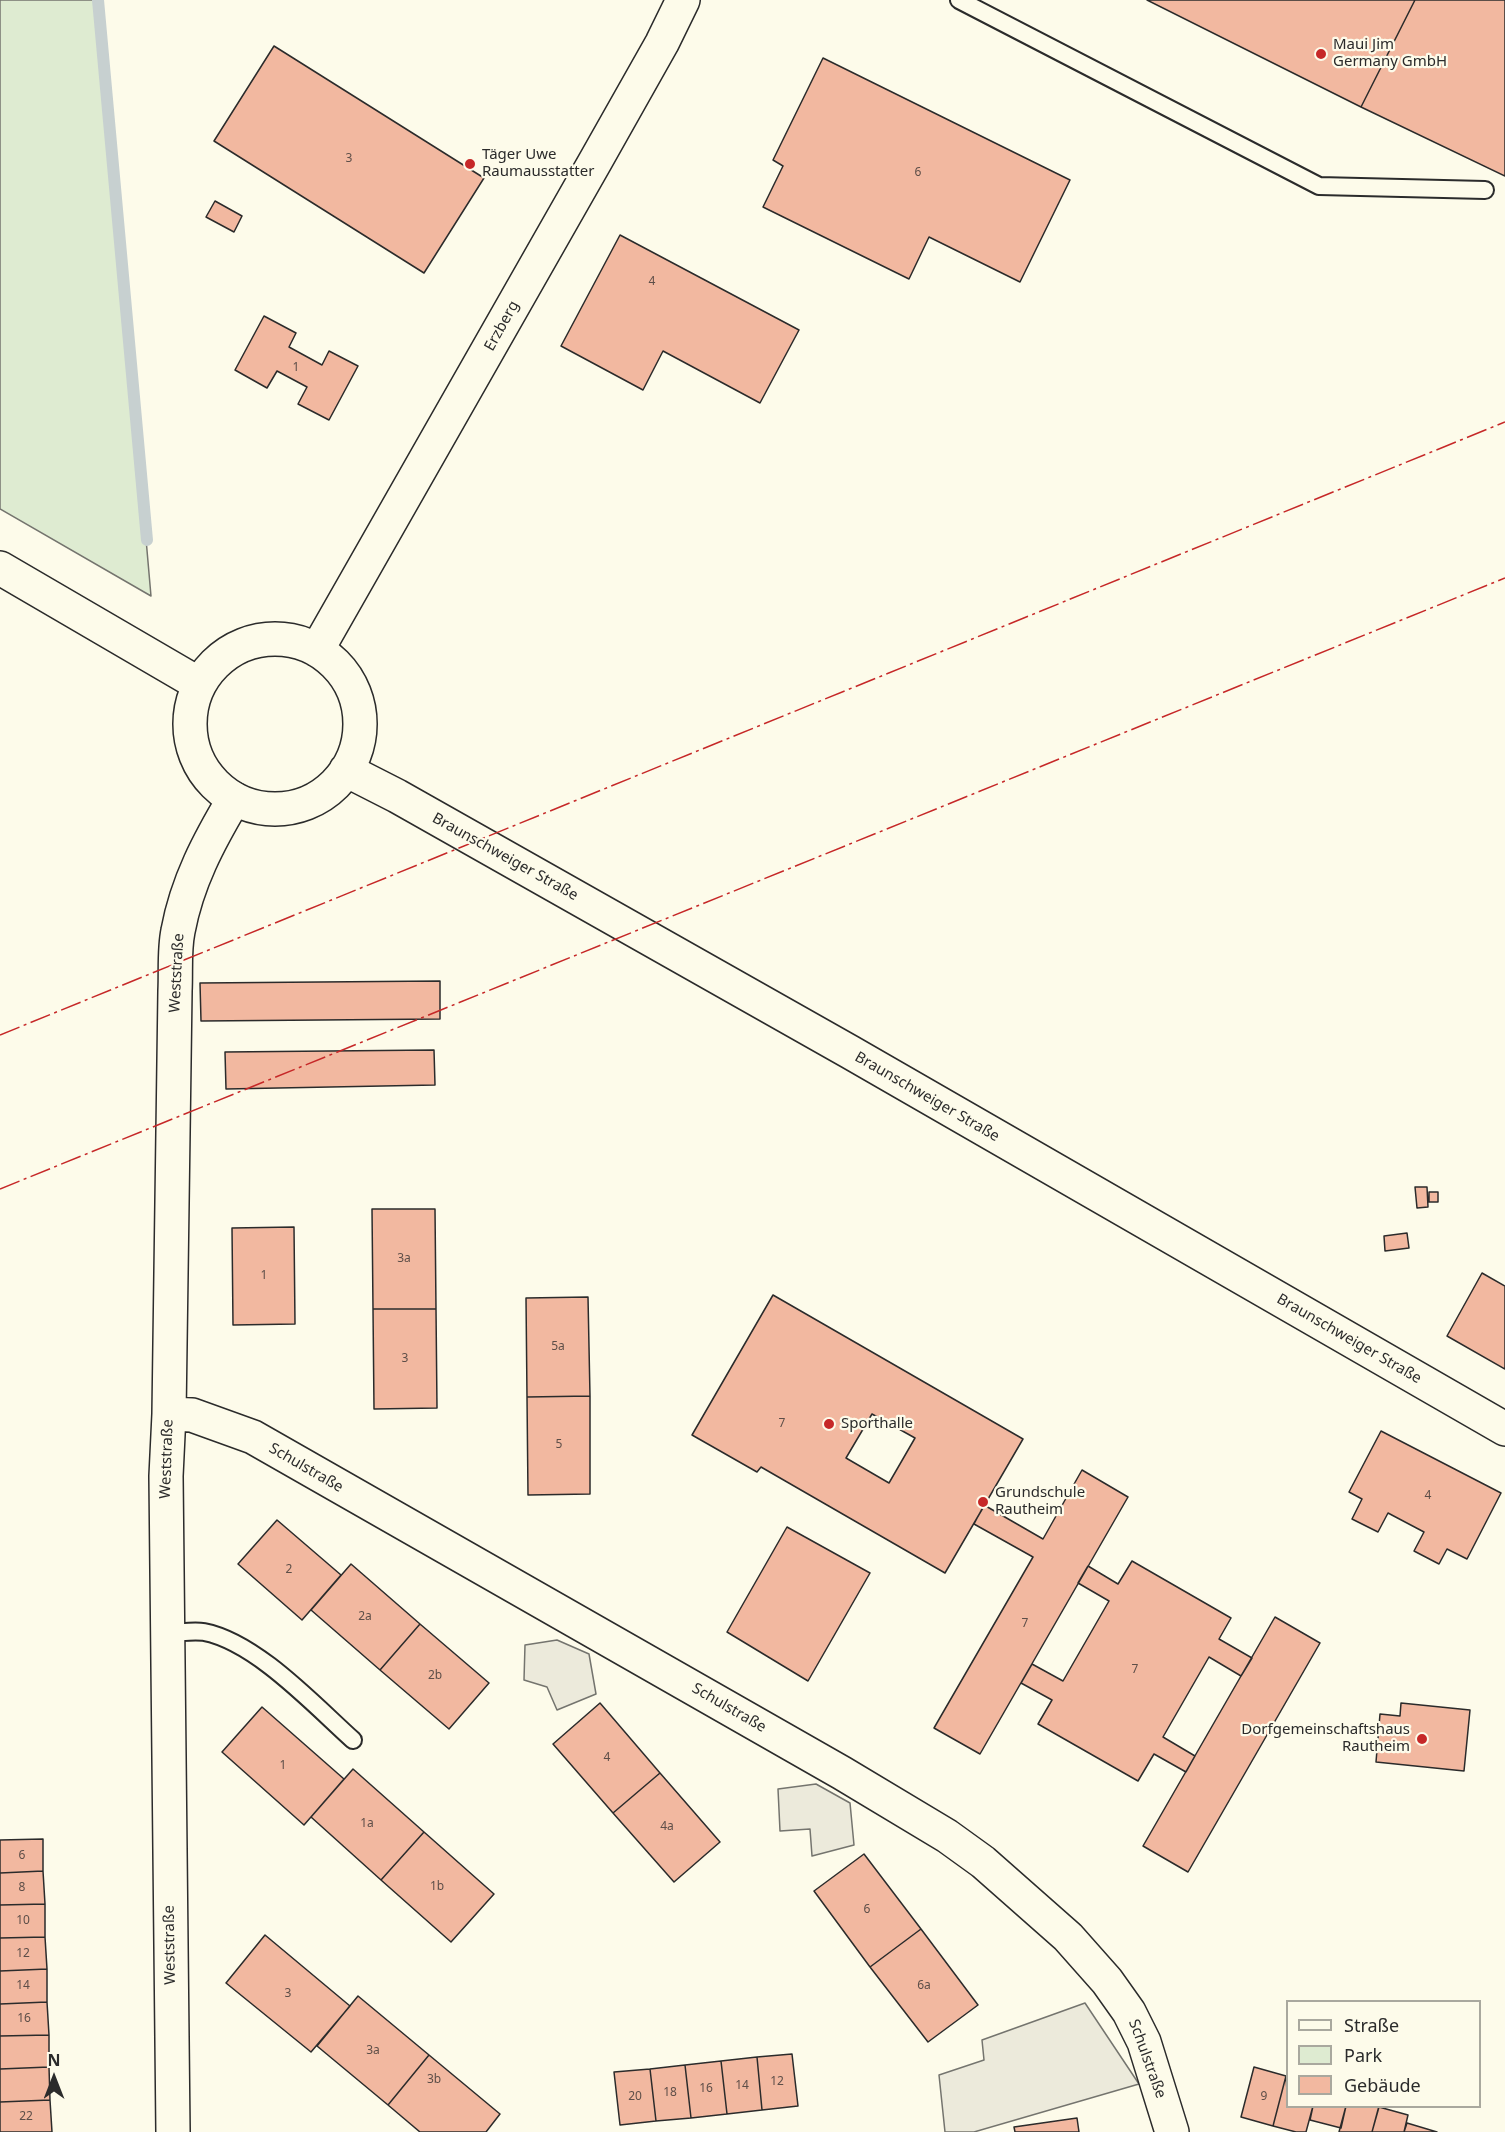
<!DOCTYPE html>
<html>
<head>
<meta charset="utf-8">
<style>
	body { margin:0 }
	#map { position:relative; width:1505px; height:2132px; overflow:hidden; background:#fdfbea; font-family:"Noto Sans",sans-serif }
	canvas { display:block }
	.legend { position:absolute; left:1286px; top:2000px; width:195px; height:108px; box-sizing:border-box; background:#fdfbea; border:2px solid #a9a89e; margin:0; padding:8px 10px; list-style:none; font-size:18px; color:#2b2b2b }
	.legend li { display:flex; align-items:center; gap:12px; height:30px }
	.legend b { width:30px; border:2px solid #a9a89e }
	.north { position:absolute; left:24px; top:2048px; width:60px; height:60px; -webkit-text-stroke:4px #fdfbea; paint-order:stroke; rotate:0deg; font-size:16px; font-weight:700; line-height:24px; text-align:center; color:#2b2b2b }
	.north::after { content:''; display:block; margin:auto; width:21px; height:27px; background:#2b2b2b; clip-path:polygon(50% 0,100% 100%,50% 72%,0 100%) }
</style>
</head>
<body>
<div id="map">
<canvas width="1505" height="2132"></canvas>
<ul class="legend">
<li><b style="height:8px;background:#fdfbea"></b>Straße</li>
<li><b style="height:16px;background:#deebd1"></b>Park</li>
<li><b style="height:16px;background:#f2b8a0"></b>Gebäude</li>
</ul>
<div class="north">N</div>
</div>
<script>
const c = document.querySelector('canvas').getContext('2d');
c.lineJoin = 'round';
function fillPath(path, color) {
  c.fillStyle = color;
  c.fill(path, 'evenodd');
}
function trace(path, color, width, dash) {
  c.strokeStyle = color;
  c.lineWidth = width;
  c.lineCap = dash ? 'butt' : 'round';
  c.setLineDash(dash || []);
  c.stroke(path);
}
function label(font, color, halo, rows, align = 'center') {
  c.font = font + ' "Noto Sans",sans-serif';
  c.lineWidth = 4.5;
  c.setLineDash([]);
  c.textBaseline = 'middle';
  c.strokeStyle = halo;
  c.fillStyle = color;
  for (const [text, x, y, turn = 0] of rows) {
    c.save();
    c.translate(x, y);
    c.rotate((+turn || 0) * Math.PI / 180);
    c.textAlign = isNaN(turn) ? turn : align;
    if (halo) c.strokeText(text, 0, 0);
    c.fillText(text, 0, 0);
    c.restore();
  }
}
const green = new Path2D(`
	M0,0h99l52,596 -151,-87z`);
const parking = new Path2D(`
	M557,1640l32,14 7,40 -39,16 -10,-23 -23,-7 1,-35z
	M816,1784l34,19 4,42 -42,11 -2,-27 -30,2 -2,-42z
	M1085,2003l54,81 -165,48h-29l-6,-57 45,-15 -2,-20z`);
const stream = new Path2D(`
	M98,0l49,540`);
const building = new Path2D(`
	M1147,0h268l-54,107z
	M1415,0h90v176l-144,-69z
	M274,46l210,132 -60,95 -210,-132z
	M823,58l247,122 -50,102 -91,-45 -20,42 -146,-72 20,-41 -10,-6z
	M215,201l27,15 -8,16 -28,-15z
	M620,235l179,95 -39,73 -97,-52 -20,39 -82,-44z
	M264,316l32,17 -7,14 33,18 7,-14 29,15 -29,54 -31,-16 9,-17 -30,-16 -10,17 -32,-18z
	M440,981v38l-239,2 -1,-38z
	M434,1050l1,35 -209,4 -1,-37z
	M1415,1187h12l1,20 -11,1z
	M1429,1192h9v10h-9z
	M372,1209h63l1,100h-63z
	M294,1227l1,97 -62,1 -1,-97z
	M1407,1233l2,15 -24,3 -1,-15z
	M1482,1273l23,13v83l-58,-33z
	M773,1295l250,144 -78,134 -184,-106 -4,5 -65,-37zM872,1414l43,24 -26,45 -43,-25z
	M588,1297l2,99 -63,1 -1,-99z
	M373,1309h63l1,99 -63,1z
	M590,1396v98l-62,1 -1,-98z
	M1381,1431l120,62 -34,66 -20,-10 -8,15 -25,-13 10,-19 -36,-19 -10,19 -26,-13 10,-20 -13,-7z
	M1082,1470l46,27 -148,257 -46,-26 99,-171 -59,-33 10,-19 59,34z
	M277,1520l64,55 -39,45 -64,-56z
	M787,1527l83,46 -62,108 -81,-49z
	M1132,1561l99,57 -12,21 33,19 -11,18 -32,-19 -46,80 32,19 -9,16 -32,-18 -16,27 -100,-57 14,-24 -31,-17 11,-19 31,17 46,-80 -31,-18 10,-17 30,18z
	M351,1564l69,60 -40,46 -69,-60z
	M1275,1617l45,26 -132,229 -45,-26z
	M420,1624l69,59 -40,46 -69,-59z
	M600,1703l60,70 -47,40 -60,-69z
	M1401,1703l69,7 -6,61 -88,-9 4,-48 20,2z
	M262,1707l82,72 -40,46 -82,-73z
	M353,1769l71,63 -43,48 -70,-63z
	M660,1773l60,69 -46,40 -61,-69z
	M424,1832l70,62 -43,48 -70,-62z
	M43,1839v32l-43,2v-33z
	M864,1854l57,75 -51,38 -56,-76z
	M43,1871l2,33 -45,1v-32z
	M45,1904v33l-45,1v-33z
	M921,1929l57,76 -50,37 -58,-75z
	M265,1935l85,71 -39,46 -85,-69z
	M45,1937l2,32 -47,2v-33z
	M47,1969v33l-47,2v-33z
	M358,1996l71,59 -41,50 -71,-59z
	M47,2002l2,33 -49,1v-32z
	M49,2035v32l-49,2v-33z
	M792,2054l6,52 -36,4 -5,-53z
	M429,2055l71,59 -14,18h-66l-32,-27z
	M757,2057l5,53 -35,4 -6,-53z
	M721,2061l6,53 -36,4 -6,-53z
	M685,2065l6,53 -35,3 -6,-52z
	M49,2067l1,33 -50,2v-33z
	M1254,2067l32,9 -13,50 -32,-9z
	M650,2069l6,52 -36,4 -6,-53z
	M1286,2076l2,30h25l-7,26h-10l-23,-6z
	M50,2100l2,32h-52v-30z
	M1313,2106h33l-5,22 -31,-8z
	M1346,2106h33l-7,26h-33z
	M1379,2107l29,8 -4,17h-32z
	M1077,2118l2,14h-64l-1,-5z
	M1407,2123l30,9h-33z`);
const service = new Path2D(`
	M959,0l360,186 166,4
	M167,1633c12,0 26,-3 37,-1 52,10 110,73 149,108`);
const minor = new Path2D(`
	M169,1414l23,1 61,22 589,336 105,63 36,26 85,75 39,44 22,31 15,30 28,90
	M173,2132l-7,-656 3,-62 6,-423c1,-20 -1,-41 3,-60 9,-49 31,-90 56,-132`);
const tertiary = new Path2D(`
	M0,568l199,116
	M190 724a85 85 0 1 1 170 0a85 85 0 1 1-170 0Z
	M317,650l279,-490 66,-117 21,-43
	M346,770l51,26 453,256 655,377`);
const power = new Path2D(`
	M0,1035l1505,-613
	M0,1189l1505,-611`);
const markers = [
	[1321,54,6,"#c62828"],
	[470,164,6,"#c62828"],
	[829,1424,6,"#c62828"],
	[983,1502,6,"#c62828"],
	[1422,1739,6,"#c62828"]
];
const numberNames = [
	["3",349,159],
	["6",918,173],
	["4",652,282],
	["1",296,368],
	["3a",404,1259],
	["1",264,1276],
	["5a",558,1347],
	["3",405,1359],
	["7",782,1424],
	["5",559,1445],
	["4",1428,1496],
	["2",289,1570],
	["2a",365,1617],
	["7",1025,1624],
	["7",1135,1670],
	["2b",435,1676],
	["4",607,1758],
	["1",283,1766],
	["1a",367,1824],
	["4a",667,1827],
	["6",22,1856],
	["1b",437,1887],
	["8",22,1888],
	["6",867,1910],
	["10",23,1921],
	["12",23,1954],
	["14",23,1986],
	["6a",924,1986],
	["3",288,1994],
	["16",24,2019],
	["3a",373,2051],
	["3b",434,2080],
	["12",777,2082],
	["14",742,2086],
	["16",706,2089],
	["18",670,2093],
	["20",635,2097],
	["9",1264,2097],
	["22",26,2117]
];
const poiNames = [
	["Maui Jim",1333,45],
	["Germany GmbH",1333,62],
	["Täger Uwe",482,155],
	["Raumausstatter",482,172],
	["Sporthalle",841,1424],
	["Grundschule",995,1493],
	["Rautheim",995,1510],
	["Dorfgemeinschaftshaus",1410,1730,"right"],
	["Rautheim",1410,1747,"right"]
];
const streetNames = [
	["Erzberg",502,326,-61],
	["Braunschweiger Straße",505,857,29],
	["Weststraße",177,973,-87],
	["Braunschweiger Straße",927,1097,30],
	["Braunschweiger Straße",1349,1339,30],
	["Weststraße",167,1459,-88],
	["Schulstraße",306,1468,30],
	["Schulstraße",729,1708,30],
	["Weststraße",170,1945,-91],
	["Schulstraße",1147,2059,70]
];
fillPath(green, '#deebd1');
trace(green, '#74746e', 1.5);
fillPath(parking, '#eceadb');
trace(parking, '#74746e', 1.5);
trace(stream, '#c7d0d0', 12);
fillPath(building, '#f2b8a0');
trace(building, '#2b2b2b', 1.5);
trace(service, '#2b2b2b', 20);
trace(minor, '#2b2b2b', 36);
trace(tertiary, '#2b2b2b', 36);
trace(service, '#fdfbea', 16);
trace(minor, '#fdfbea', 33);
trace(tertiary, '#fdfbea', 33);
trace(power, '#c62828', 1.5, [21, 4.5, 3, 4.5]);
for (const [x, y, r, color] of markers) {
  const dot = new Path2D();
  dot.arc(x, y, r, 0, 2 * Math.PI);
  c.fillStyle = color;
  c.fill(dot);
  trace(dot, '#fdfbea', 2);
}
label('12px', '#5d4e48', null, numberNames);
label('15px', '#2b2b2b', '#fdfbea', poiNames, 'left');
label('15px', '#2b2b2b', '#fdfbea', streetNames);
</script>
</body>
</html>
